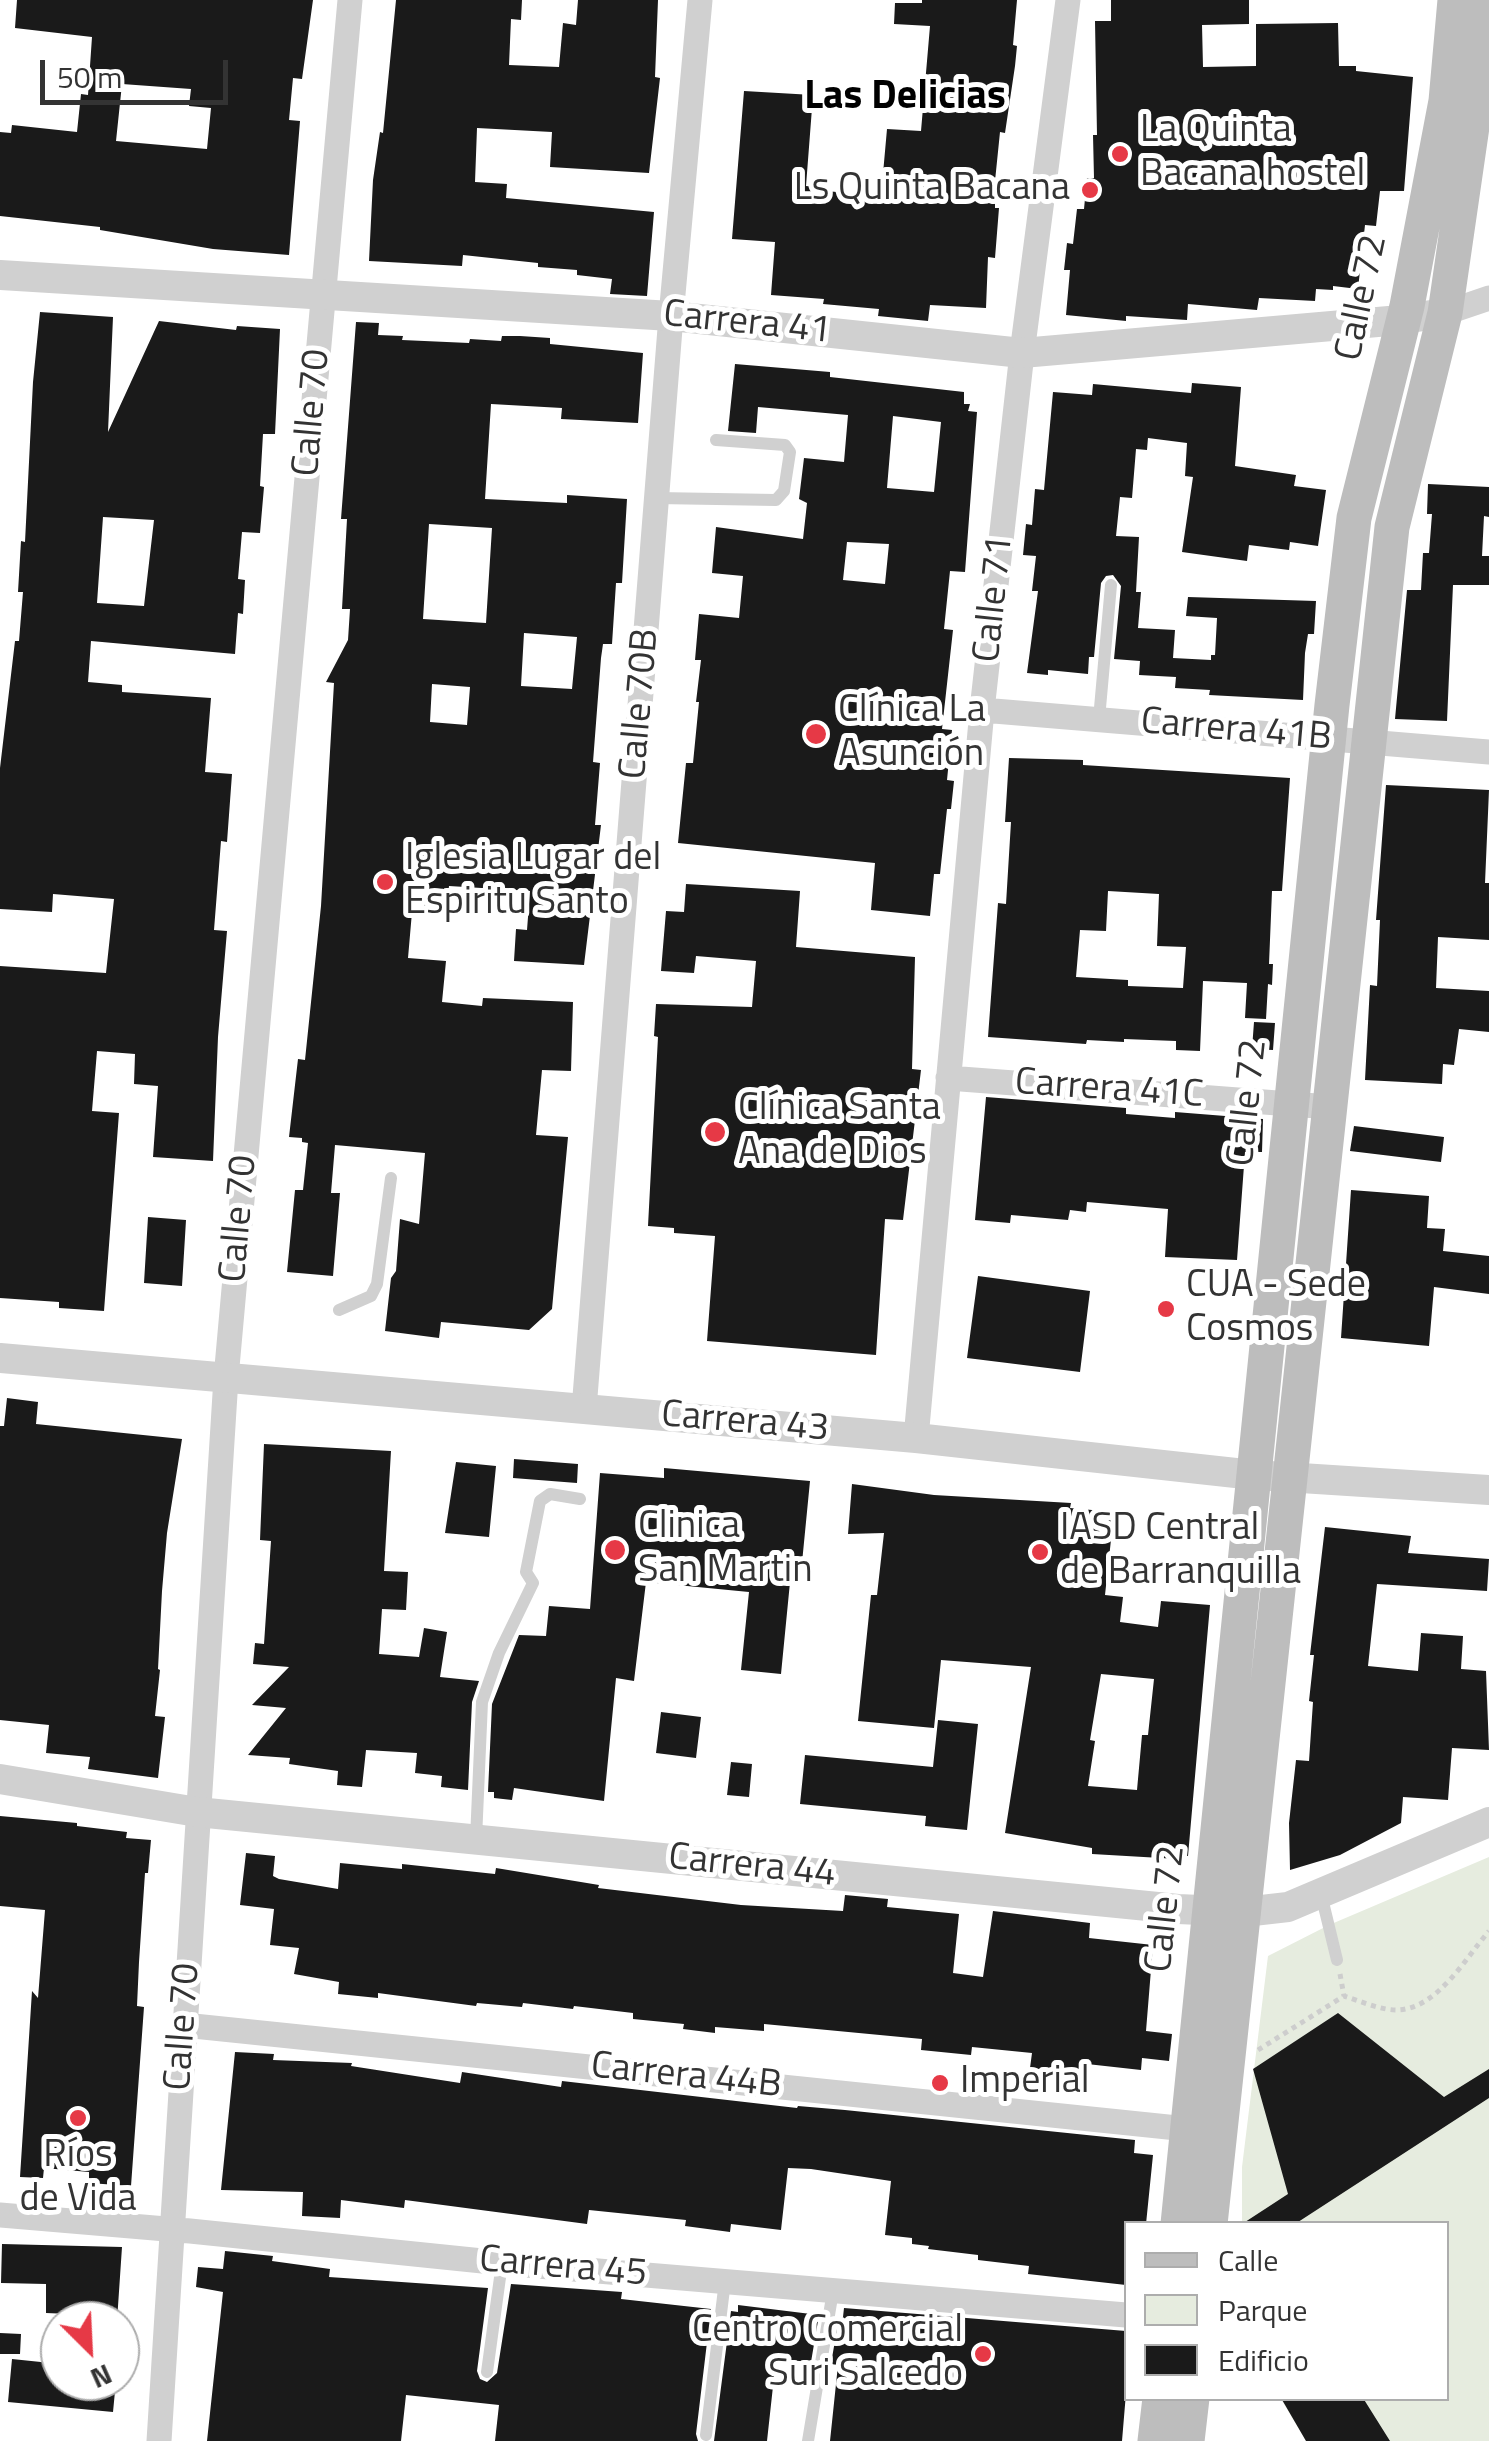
<!DOCTYPE html>
<html>
<head>
<meta charset="utf-8">
<style>
	body { margin:0 }
	#map { position:relative; width:1489px; height:2441px; overflow:hidden; background:#fff; font-family:"Titillium Web",sans-serif }
	canvas { display:block }
	.legend { position:absolute; left:1124px; top:2221px; width:325px; height:180px; box-sizing:border-box; background:#fff; border:2px solid #adadad; margin:0; padding:12px 18px; list-style:none; font-size:30px; color:#333 }
	.legend li { display:flex; align-items:center; gap:20px; height:50px }
	.legend b { width:50px; border:2px solid #adadad }
	.north { position:absolute; left:40px; top:2301px; width:100px; height:100px; box-sizing:border-box; background:#fff; border:2px solid #adadad; border-radius:50%; rotate:156deg; font-size:28px; font-weight:700; line-height:40px; text-align:center; color:#333 }
	.north::after { content:''; display:block; margin:auto; width:35px; height:45px; background:#e63946; clip-path:polygon(50% 0,100% 100%,50% 72%,0 100%) }
	.scale { position:absolute; left:40px; top:60px; width:188px; height:45px; box-sizing:border-box; border:5px solid #333; border-top:0; padding-left:12px; font-size:30px; line-height:35px; white-space:nowrap; color:#333; -webkit-text-stroke:8px #fff; paint-order:stroke }
</style>
</head>
<body>
<div id="map">
<canvas width="1489" height="2441"></canvas>
<ul class="legend">
<li><b style="height:12px;background:#bdbdbd"></b>Calle</li>
<li><b style="height:28px;background:#e6ecdf"></b>Parque</li>
<li><b style="height:28px;background:#1a1a1a"></b>Edificio</li>
</ul>
<div class="north">N</div>
<div class="scale">50 m</div>
</div>
<script>
const c = document.querySelector('canvas').getContext('2d');
c.lineJoin = 'round';
function fillPath(path, color) {
  c.fillStyle = color;
  c.fill(path, 'evenodd');
}
function trace(path, color, width, dash) {
  c.strokeStyle = color;
  c.lineWidth = width;
  c.lineCap = dash ? 'butt' : 'round';
  c.setLineDash(dash || []);
  c.stroke(path);
}
function label(font, color, halo, rows, align = 'center') {
  c.font = font + ' "Titillium Web",sans-serif';
  c.lineWidth = 10;
  c.setLineDash([]);
  c.textBaseline = 'middle';
  c.strokeStyle = halo;
  c.fillStyle = color;
  for (const [text, x, y, turn = 0] of rows) {
    c.save();
    c.translate(x, y);
    c.rotate((+turn || 0) * Math.PI / 180);
    c.textAlign = isNaN(turn) ? turn : align;
    if (halo) c.strokeText(text, 0, 0);
    c.fillText(text, 0, 0);
    c.restore();
  }
}
const green = new Path2D(`
	M1489,1857v584h-183l-25,-42 165,-1v-174h-204v-57l26,-211 61,-31z`);
const building = new Path2D(`
	M17,0h296l-11,79 -9,-1 -4,42 11,1 -11,134 -76,-6 -113,-19v-3l-100,-11v-84l11,1 1,-8 65,7 4,-38 7,1 4,-58 -77,-9zM122,84l69,5 -2,17 22,2 -4,41 -91,-8z
	M396,0h126l-1,20 -10,-1 -2,46 50,2 4,-44 13,2 2,-25h80l-3,77 5,1 -11,95 -99,-6 2,-35 -75,-4 -2,54 32,2 -1,14 148,14 -7,84 -37,-2 2,-15 -35,-4v-5l-39,-3v-4l-75,-8 -1,11 -93,-5 4,-81 7,-48 3,1z
	M922,0h95l-4,45 4,1 -2,20 -10,67 -5,-1 -5,49v27h4l-4,50 -7,-1 -2,51 -56,-3 -2,16 -50,-5 1,-7 -56,-5 1,-5 -53,-4 4,-53 -43,-3 12,-148 69,4 -7,91 10,1 -1,3 66,6 6,-67 34,2 9,-105 -36,-2 1,-21h27z
	M1111,0h138v24l-47,1 1,42 53,-1v-42l82,-1 1,43h17v5l57,6 -9,114h-24l-4,35 -11,-1 -7,64 -25,-3v4l-17,-1 -1,12 -56,-3 -2,12 -69,-6 -1,16 -61,-4v5l-60,-6 4,-45h-6l3,-27 6,1 4,-35h7l3,-31h7l-1,-43h4l-2,-114h16z
	M40,312l73,5 -5,115 51,-111 77,9 1,-4 43,3 -5,105h-12l-3,52 4,1 -4,46 -18,-1 -4,47 7,1 -2,34 -5,-1 -3,41 -144,-13 -3,41 34,3v7l89,6 -6,74 27,2 -5,68 -6,-1 -7,89 13,1 -9,106 -5,124 -60,-4 5,-71 -24,-2 1,-30 -38,-3 -5,60 27,2 -15,198 -45,-3v-6l-59,-4v-332l106,7 8,-74 -61,-5 -1,18 -52,-3v-141l15,-127h4l4,-49h-5l3,-51 4,1 8,-160zM103,517l51,3 -10,86 -47,-3z
	M356,322l23,1 -1,12 25,1 -1,4 67,3 1,-4 31,2 1,-5h18l30,2v6l93,9 -5,70 -77,-4 1,-11 -71,-4 -6,95 82,4v-8l60,4 -5,84h-6l-4,61h-9l-2,14 -8,104 7,1 -5,62h6l-17,140 -70,-4 2,-32 11,1 3,-39 -81,-5 -3,28 -34,-2 -4,46 38,3 -4,41 40,4 1,-8 90,4 -2,69 -29,-1 -6,65 32,2 -16,172 -23,21 -88,-8 -2,16 -54,-7 6,-53 5,-7 4,-52 19,5 6,-71 -90,-8 -4,48h9l-7,83 -46,-4 8,-82h8l5,-47 -6,-1v-4l-13,-1 9,-78 7,1 16,-154 13,-223 -8,-1 22,-42 2,-31h-8l5,-90h-6zM429,524l63,4 -6,95 -63,-4zM524,633l53,4 -5,52 -51,-3zM432,684l38,3 -3,38 -37,-3z
	M735,364l95,8v5l134,15v12h6l-2,7 9,1 -12,160 -15,-1 -6,58 9,1 -11,99 10,1 -5,50 7,1 -3,28h-4l-7,65h-6l-4,42 -59,-6 4,-47 -197,-20 8,-80h7l6,-61h-3l5,-42h-6l4,-46 40,4 4,-42 -31,-3 4,-46 87,12 4,-36 -8,-4 5,-41 40,4 4,-47 -90,-8 -2,26 -28,-2zM893,416l48,6 -7,70 -47,-4zM847,542l42,2 -4,40 -42,-4z
	M1192,383l49,4 -6,79 61,9 -2,11 32,4 -8,56 -28,-4 -1,8 -40,-5 -2,16 -65,-9 11,-75 -8,-1 2,-33 -39,-5 -1,12 -11,-1 -4,49 -12,-1 -4,39 23,1 -3,55h5l-3,36 37,2 -2,28 38,2v-5h4l2,-37 -31,-2 2,-19 128,4 -2,33h-6l-3,19 -2,47 -94,-5 1,-5 -35,-2 1,-11 -37,-2 1,-14 -26,-2 7,-73 -8,-11 -7,1 -5,7 -7,74h-5l-1,17 -40,-4v5l-21,-2 11,-82h-6l4,-35 -13,-1 3,-31 6,1 3,-36 9,1 9,-98 39,3 1,-11 98,9z
	M1428,484l61,3v30l-5,-1 -2,40h7v29h-36l-6,136 -52,-2 12,-129h14l2,-37h6l3,-39h-5z
	M1009,758l74,2v5l207,13 -8,113h-10l-3,73h4l-1,21 -4,-1 -2,35 -21,-1 2,-35 -44,-2 -3,70 -24,-1v-9l-52,-2v3l-37,-2 -1,4 -98,-7 10,-134 8,1 5,-82h-6zM1108,891l51,3 -2,52 29,1 -3,41 -55,-2v-6l-52,-3 4,-47 26,1z
	M1386,785l103,5 -4,93h4v57l-51,-3 -2,51 53,3v41l-30,-3 -5,36 -11,-1 -1,20 -77,-4 5,-95 7,1 3,-66h-4z
	M686,884l114,7 -4,56 119,10 -3,112 9,1 -18,150 -18,-1 -9,136 -169,-14 8,-105 -41,-3v-5l-26,-2 10,-189 -4,-1 2,-32 96,3 4,-46 -60,-5 -2,17 -33,-2 5,-60 18,1z
	M1254,1022l21,1 -2,27 -21,-1z
	M986,1097l140,11v6l49,4v-6l88,7 -1,33h-17l-8,108 -72,-3 3,-48 -81,-7 -1,10 -16,-2 -2,10 -57,-5 -1,8 -35,-3z
	M1354,1126l90,11 -3,25 -91,-11z
	M1351,1190l78,6 -2,32 18,1 -2,22 46,5v38l-55,-7 -5,59 -88,-8z
	M148,1217l38,3 -4,66 -38,-3z
	M978,1276l112,15 -10,81 -113,-14z
	M7,1398l31,4 -2,22 146,15 -15,94 -5,58 -4,78 2,1 -5,46 10,1 -7,61 -70,-9 2,-12 -44,-4 3,-28 -49,-5v-294h4z
	M264,1444l127,7 -7,120 24,1 -2,38 -24,-1 -3,45 40,3 5,-29 23,4 -7,45 39,4 -7,21 -4,88 -27,-3 1,-11 -27,-3 2,-20 -51,-3 -4,37 -25,-2 1,-14 -49,-7 1,-6 -42,-3 38,-47 -34,-3 37,-38 -36,-3 2,-21 9,1 7,-103 -11,-1z
	M514,1459l64,5 -1,19 -64,-5z
	M456,1462l40,4 -7,71 -44,-4z
	M664,1468l146,13 -9,92 -10,-1 -10,102 -40,-4 8,-78 -103,-10 -12,99 -18,-3 -12,123 -90,-13 -2,12 -18,-2v-6h-6l4,-88 27,-69 27,1 3,-30 41,3 10,-136 64,5z
	M852,1484l82,11 137,8 -1,5 44,4 -9,83 18,2 -3,25 38,5 3,-26 49,4 -22,251 -10,-1v4l-86,-5v-6l-87,-15 26,-166 -90,-7 -7,68 -76,-7 13,-126h6l7,-62 -36,1zM1101,1674l53,5 -6,56h-6l-5,55 -49,-4 7,-45 -5,-1z
	M1325,1527l86,9 -3,17 81,6 -2,32 -110,-7 -9,82 50,5 3,-38 42,3 -2,33 25,2 3,79 -37,-2 -4,52 -45,-3 -2,26 -61,32 -50,15 -1,-47 7,-63 13,1 4,-59 -4,-1 5,-46h-4z
	M661,1712l40,5 -5,41 -40,-5z
	M938,1720l40,4 -11,106 -42,-4 1,-10 -126,-12 5,-49 128,12z
	M731,1762l21,2 -3,33 -22,-2z
	M0,1816l77,7v3l50,6 -1,6 25,2 -3,33h-3l-6,89 -2,44 7,1 -13,179 -42,-3v-11l-45,-4 -1,10 -23,-1 12,-186 6,7 7,-88 -45,-4z
	M246,1853l29,3 -2,20 6,3 59,10 2,-26 62,6v-5l93,10 1,-6 103,17 -1,3 143,17 102,6 2,-16 43,4 -1,8 72,7 -6,59 30,4 10,-66 97,12 -1,15 64,7 -7,86 26,3 -3,27 -27,-3 -1,12 -54,-6 -1,10 -56,-6 2,-15 -60,-6 -1,8 -50,-5 1,-11 -158,-15v7l-49,-4v6l-32,-4 1,-5 -51,-5v-6l-59,-7 -1,3 -50,-6 -1,4 -45,-4 -1,3 -98,-13v5l-40,-4 1,-12 -45,-8 5,-26 -29,-3 4,-36 -34,-4z
	M1338,2013l106,84 45,-28v29l-194,126h-53l46,-30 -35,-125z
	M235,2052l39,2 -1,6 79,3 -1,3 109,17 2,-11 99,15 1,-6 235,27 1,-2 47,4 290,30 -1,13 19,2 -7,69h-20v61l-98,-11 1,-8 -51,-6v-5l-50,-6 1,-3 -17,-2v-6l-27,-3 6,-54 -80,-12 -23,-1 -7,62 -50,-6 -1,8 -45,-6 1,-6 -97,-10 -2,14 -182,-24 -1,8 -63,-8 -1,18 -38,-2 1,-24 -82,-2z
	M2,2244l120,3 -5,74h-47v-7l-24,-1v-29l-45,-1z
	M225,2251l48,5 -1,5 58,8 -1,8 159,11 -11,83 3,8 7,3 10,-9 14,-89 111,8 -1,7 90,10 -15,125 2,7h-203l4,-36 -93,-10 -5,46h-194l16,-149 -27,-5 2,-20 25,2z
	M738,2305l81,10 -8,47 -35,-3 -9,82h-53l17,-130 7,1z
	M844,2308l282,23v62l-4,48h-292l8,-76 -7,-1 8,-47h4z
	M0,2333l21,1 -1,20h-20z
	M12,2359l48,5v17h56l-3,31 -105,-10z
	M1281,2398h82l27,43h-84z`);
const path = new Path2D(`
	M1340,1974l4,22
	M1258,2050l86,-54c16,5 36,14 53,14 40,-1 68,-51 92,-79`);
const service = new Path2D(`
	M657,498l119,2 8,-9 6,-39 -5,-7 -69,-5
	M1099,719l12,-134
	M339,1310l32,-14 6,-12 14,-106
	M476,1839l6,-137 17,-49 34,-70 -7,-11 14,-71 10,-7 30,5
	M1321,1894l16,66
	M487,2372l15,-109
	M706,2435l19,-154
	M808,2441l25,-150`);
const minor = new Path2D(`
	M1445,313l44,-15
	M982,710l507,42
	M948,1078l382,29
	M584,1409l87,-1093 29,-316
	M916,1438l66,-728 40,-357 46,-353
	M184,2025l1003,104
	M0,2215l190,16 312,32 624,52
	M159,2441l67,-1063 124,-1378`);
const tertiary = new Path2D(`
	M0,275l671,41 351,37 367,-32 56,-8
	M0,1358l916,80 338,37 235,15
	M0,1779l197,33 981,97 66,3 44,-5 201,-85`);
const secondary = new Path2D(`
	M1178,2224l154,-1519 22,-187 53,-212 39,-205 9,-101
	M1210,2224l182,-1697 53,-214 31,-214 9,-99
	M1155,2441l5,-43
	M1187,2441l5,-43`);
const markers = [
	[1120,154,10,"#e63946"],
	[1090,190,10,"#e63946"],
	[816,734,12,"#e63946"],
	[385,882,10,"#e63946"],
	[715,1132,12,"#e63946"],
	[1166,1309,10,"#e63946"],
	[615,1550,12,"#e63946"],
	[1040,1552,10,"#e63946"],
	[940,2083,10,"#e63946"],
	[78,2118,10,"#e63946"],
	[983,2354,10,"#e63946"]
];
const poiNames = [
	["La Quinta",1140,132],
	["Bacana hostel",1140,176],
	["Ls Quinta Bacana",1070,190,"right"],
	["Clínica La",838,712],
	["Asunción",838,756],
	["Iglesia Lugar del",405,860],
	["Espiritu Santo",405,904],
	["Clínica Santa",738,1110],
	["Ana de Dios",738,1154],
	["CUA - Sede",1186,1287],
	["Cosmos",1186,1331],
	["Clinica",638,1528],
	["San Martin",638,1572],
	["IASD Central",1060,1530],
	["de Barranquilla",1060,1574],
	["Imperial",960,2083],
	["Ríos",78,2157,"center"],
	["de Vida",78,2201,"center"],
	["Centro Comercial",963,2332,"right"],
	["Suri Salcedo",963,2376,"right"]
];
const streetNames = [
	["Calle 72",1363,298,-78],
	["Carrera 41",747,324,6],
	["Calle 70",313,413,-85],
	["Calle 71",995,599,-84],
	["Calle 70B",641,704,-85],
	["Carrera 41B",1236,731,5],
	["Carrera 41C",1109,1090,4],
	["Calle 72",1249,1103,-84],
	["Calle 70",240,1219,-85],
	["Carrera 43",745,1423,5],
	["Carrera 44",752,1867,6],
	["Calle 72",1167,1909,-84],
	["Calle 70",184,2027,-86],
	["Carrera 44B",686,2077,6],
	["Carrera 45",563,2268,5]
];
const neighbourhoodNames = [
	["Las Delicias",905,98]
];
fillPath(green, '#e6ecdf');
fillPath(building, '#1a1a1a');
trace(path, '#cdcdcd', 5, [5, 5]);
trace(service, '#d0d0d0', 12);
trace(minor, '#d0d0d0', 25);
trace(tertiary, '#d0d0d0', 30);
trace(secondary, '#bdbdbd', 35);
for (const [x, y, r, color] of markers) {
  const dot = new Path2D();
  dot.arc(x, y, r, 0, 2 * Math.PI);
  c.fillStyle = color;
  c.fill(dot);
  trace(dot, '#fff', 4);
}
label('38px', '#333', '#fff', poiNames, 'left');
label('38px', '#333', '#fff', streetNames);
label('bold 40px', '#000', '#fff', neighbourhoodNames);
</script>
</body>
</html>
